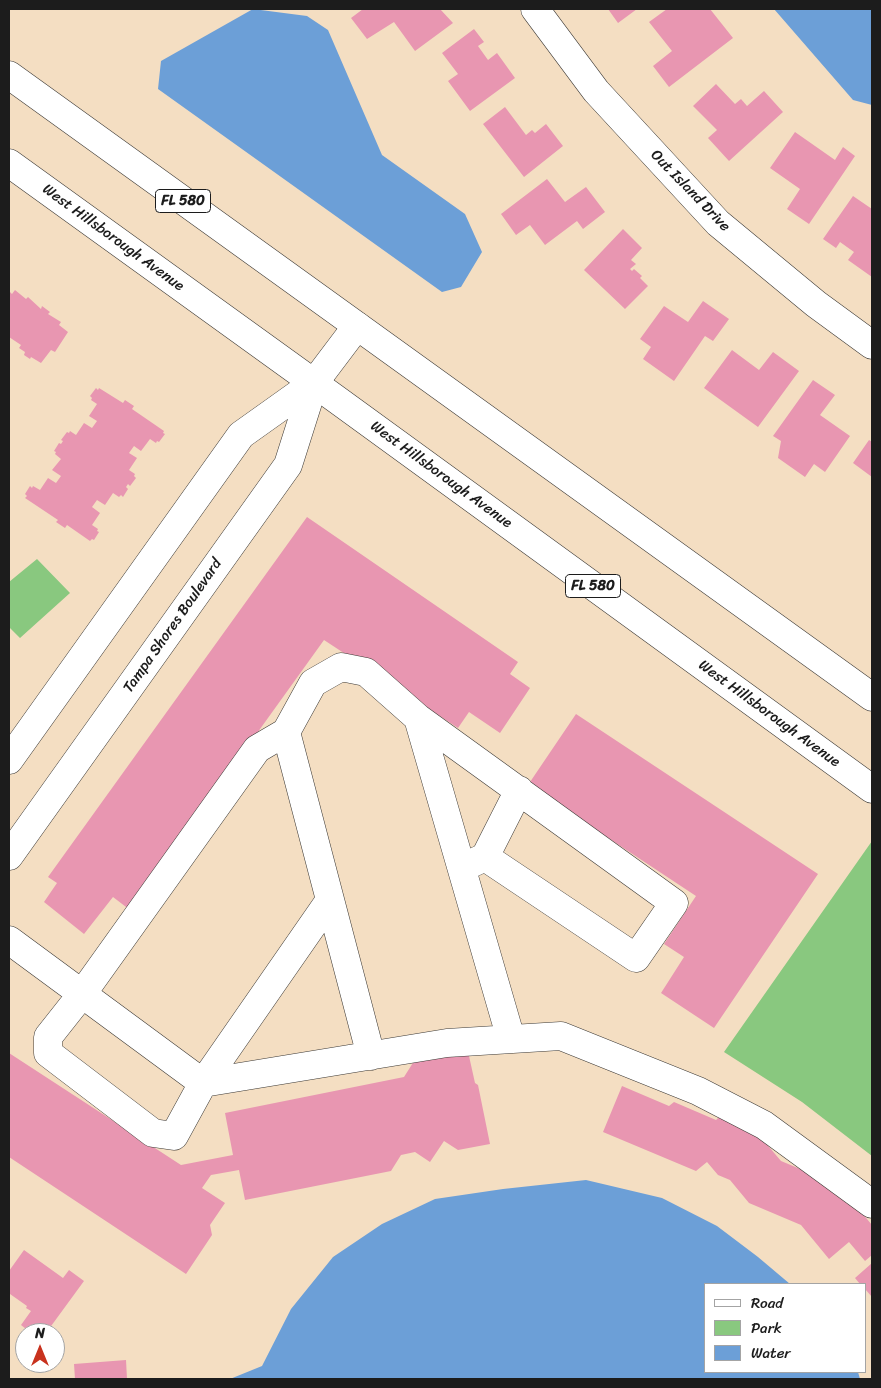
<!DOCTYPE html>
<html>
<head>
<meta charset="utf-8">
<style>
	body { margin:0 }
	#map { position:relative; width:881px; height:1388px; overflow:hidden; background:#f4dec2; font-family:Sriracha,sans-serif }
	canvas { display:block }
	.frame { position:absolute; inset:0; border:10px solid #1c1c1c; pointer-events:none }
	.legend { position:absolute; left:704px; top:1283px; width:162px; height:90px; box-sizing:border-box; background:#fff; border:1px solid #a4a4a4; margin:0; padding:6px 9px; list-style:none; font-size:15px; color:#1c1c1c }
	.legend li { display:flex; align-items:center; gap:10px; height:25px }
	.legend b { width:25px; border:1px solid #a4a4a4 }
	.north { position:absolute; left:15px; top:1323px; width:50px; height:50px; box-sizing:border-box; background:#fff; border:1px solid #a4a4a4; border-radius:50%; rotate:0deg; font-size:14px; font-weight:700; line-height:20px; text-align:center; color:#1c1c1c }
	.north::after { content:''; display:block; margin:auto; width:18px; height:22px; background:#c8321e; clip-path:polygon(50% 0,100% 100%,50% 72%,0 100%) }
</style>
</head>
<body>
<div id="map">
<canvas width="881" height="1388"></canvas>
<div class="frame"></div>
<ul class="legend">
<li><b style="height:6px;background:#fff"></b>Road</li>
<li><b style="height:14px;background:#89c87f"></b>Park</li>
<li><b style="height:14px;background:#6c9fd7"></b>Water</li>
</ul>
<div class="north">N</div>
</div>
<script>
const c = document.querySelector('canvas').getContext('2d');
c.lineJoin = 'round';
function fillPath(path, color) {
  c.fillStyle = color;
  c.fill(path, 'evenodd');
}
function trace(path, color, width, dash) {
  c.strokeStyle = color;
  c.lineWidth = width;
  c.lineCap = dash ? 'butt' : 'round';
  c.setLineDash(dash || []);
  c.stroke(path);
}
function label(font, color, halo, rows, align = 'center') {
  c.font = font + ' Sriracha,sans-serif';
  c.lineWidth = 4;
  c.setLineDash([]);
  c.textBaseline = 'middle';
  c.strokeStyle = halo;
  c.fillStyle = color;
  for (const [text, x, y, turn = 0] of rows) {
    c.save();
    c.translate(x, y);
    c.rotate((+turn || 0) * Math.PI / 180);
    c.textAlign = isNaN(turn) ? turn : align;
    if (halo) c.strokeText(text, 0, 0);
    c.fillText(text, 0, 0);
    c.restore();
  }
}
const green = new Path2D(`
	M37,559l33,34 -50,45 -11,-11v-45z
	M872,841v315l-70,-54 -78,-50z`);
const water = new Path2D(`
	M253,9l54,7 21,14 54,125 83,59 17,38 -21,35 -19,5 -284,-203 3,-28z
	M774,9h98v96l-19,-5z
	M586,1180l76,18 55,28 41,31 32,27h-85v88h153l2,7h-630l32,-13 29,-57 42,-52 49,-33 53,-25 68,-10z`);
const building = new Path2D(`
	M363,9h77l13,14 -38,28 -21,-29 -27,17 -16,-21z
	M608,9h29l-19,14z
	M667,9h43l23,29 -64,49 -16,-21 19,-15 -23,-29z
	M474,29l10,13 -6,4 10,14 9,-7 18,25 -45,33 -22,-30 10,-7 -16,-21z
	M716,84l19,20 6,-5 6,7 17,-15 19,21 -54,49 -21,-23 9,-8 -24,-24z
	M505,107l21,28 6,-5 3,3 11,-9 17,22 -39,31 -41,-53z
	M795,132l40,28 8,-13 12,9 -46,68 -22,-15 13,-20 -30,-21z
	M547,179l18,23 21,-15 19,25 -22,17 -6,-8 -32,24 -15,-20 -14,10 -15,-21z
	M853,196l19,13v68l-24,-17 6,-8 -14,-10 -4,6 -13,-9z
	M623,229l19,19 -11,12 5,4 -6,5 2,2 2,-2 8,7 -2,2 8,8 -23,23 -41,-39z
	M15,290l11,9 2,-2 13,12 1,-3 8,6 -2,2 13,8 -2,3 9,7 -13,20 -4,-2 -10,13 -10,-6 -1,2 -6,-4 1,-3 -6,-4 2,-3 -12,-8v-46l3,3z
	M703,301l26,18 -16,22 -8,-5 -31,45 -31,-22 8,-12 -11,-8 24,-33 24,16z
	M732,350l27,20 14,-18 26,19 -41,56 -54,-39z
	M813,380l22,15 -15,20 30,21 -25,36 -11,-8 -9,13 -27,-19 3,-17 -8,-5z
	M96,388l2,2 1,-2 24,15 2,-3 9,6 -2,3 32,22 -1,2 2,1 -6,8 -2,-1 -1,2 -6,-4 -9,12 -7,-5 -5,7 8,5 -8,12 6,4 -1,2 2,2 -6,8 -2,-2 -2,3 2,2 -5,8 -2,-2 -2,2 -6,-4 -8,12 -8,-5 -5,7 8,6 -8,12 6,4 -1,2 2,1 -5,8 -2,-1 -2,2 -23,-16 -2,3 -9,-6 2,-2 -33,-22 2,-2 -2,-2 5,-8 2,2 1,-2 7,4 8,-12 8,5 5,-7 -9,-6 9,-11 -6,-5 1,-2 -2,-1 5,-8 2,1 2,-3 -2,-1 6,-8 2,1 1,-2 6,4 8,-12 8,5 5,-7 -8,-5 8,-12 -6,-4 1,-2 -2,-2z
	M869,440l3,2v35l-19,-14z
	M307,517l211,145 -8,12 20,14 -30,45 -31,-21 -11,16 -134,-88 -194,270 -17,-13 -29,37 -40,-32 13,-19 -9,-6z
	M576,714l242,160 -104,154 -53,-35 23,-36 -20,-13 32,-48 -168,-111z
	M467,1047l8,36 3,2 12,59 -32,6 -14,-9 -14,21 -15,-10 -14,3 -10,16 -146,29 -6,-30 -28,5 -9,13 23,15 -15,22 2,10 -26,39 -177,-117v-104l172,112 52,-10 -8,-42 179,-36 12,-19z
	M622,1086l47,20 5,-4 42,18 3,-3 39,17 23,27 36,15 30,19 25,30v30l-7,6 -16,-19 -20,17 -28,-34 -52,-22 -19,-23 -12,-5 -11,-13 -11,9 -93,-39z
	M24,1250l39,28 6,-8 15,11 -38,52h-15l-10,-8 10,-14 -5,-3 1,-2 -17,-12 -1,2v-25z
	M872,1263v34l-7,-8v-5h-5l-5,-6z
	M126,1360l1,19h-52l-1,-15z`);
const minor = new Path2D(`
	M535,9l61,82 122,132 98,81 56,41
	M418,718l256,185 -38,55 -151,-101 -23,11
	M286,732l-29,17 -175,245 -34,43v16l105,80 21,3 29,-53 127,-183
	M9,760l232,-325 73,-52 43,-57
	M9,856l279,-391 26,-82
	M485,857l34,-67
	M9,940l194,143 244,-40 114,-7 137,55 66,34 108,79
	M371,1056l-85,-324 27,-49 28,-16 25,5 52,46 93,321`);
const major = new Path2D(`
	M9,75l863,622
	M9,163l327,236 536,390`);
const shields = [
	[183,201,55],
	[593,586,55]
];
const shieldNames = [
	["FL 580",183,201],
	["FL 580",593,586]
];
const streetNames = [
	["Out Island Drive",690,191,46],
	["West Hillsborough Avenue",113,238,36],
	["West Hillsborough Avenue",441,475,36],
	["Tampa Shores Boulevard",173,626,-55],
	["West Hillsborough Avenue",769,714,36]
];
fillPath(green, '#89c87f');
fillPath(water, '#6c9fd7');
fillPath(building, '#e896b1');
trace(minor, '#3c3935', 29);
trace(major, '#3c3935', 29);
trace(minor, '#fff', 28);
trace(major, '#fff', 28);
for (const [x, y, w] of shields) {
  const box = new Path2D();
  box.roundRect(x - w / 2, y - 11.5, w, 23, 4);
  c.fillStyle = '#fff';
  c.fill(box);
  trace(box, '#1c1c1c', 1);
}
label('bold 14px', '#1c1c1c', null, shieldNames);
label('15px', '#1c1c1c', '#fff', streetNames);
</script>
</body>
</html>
